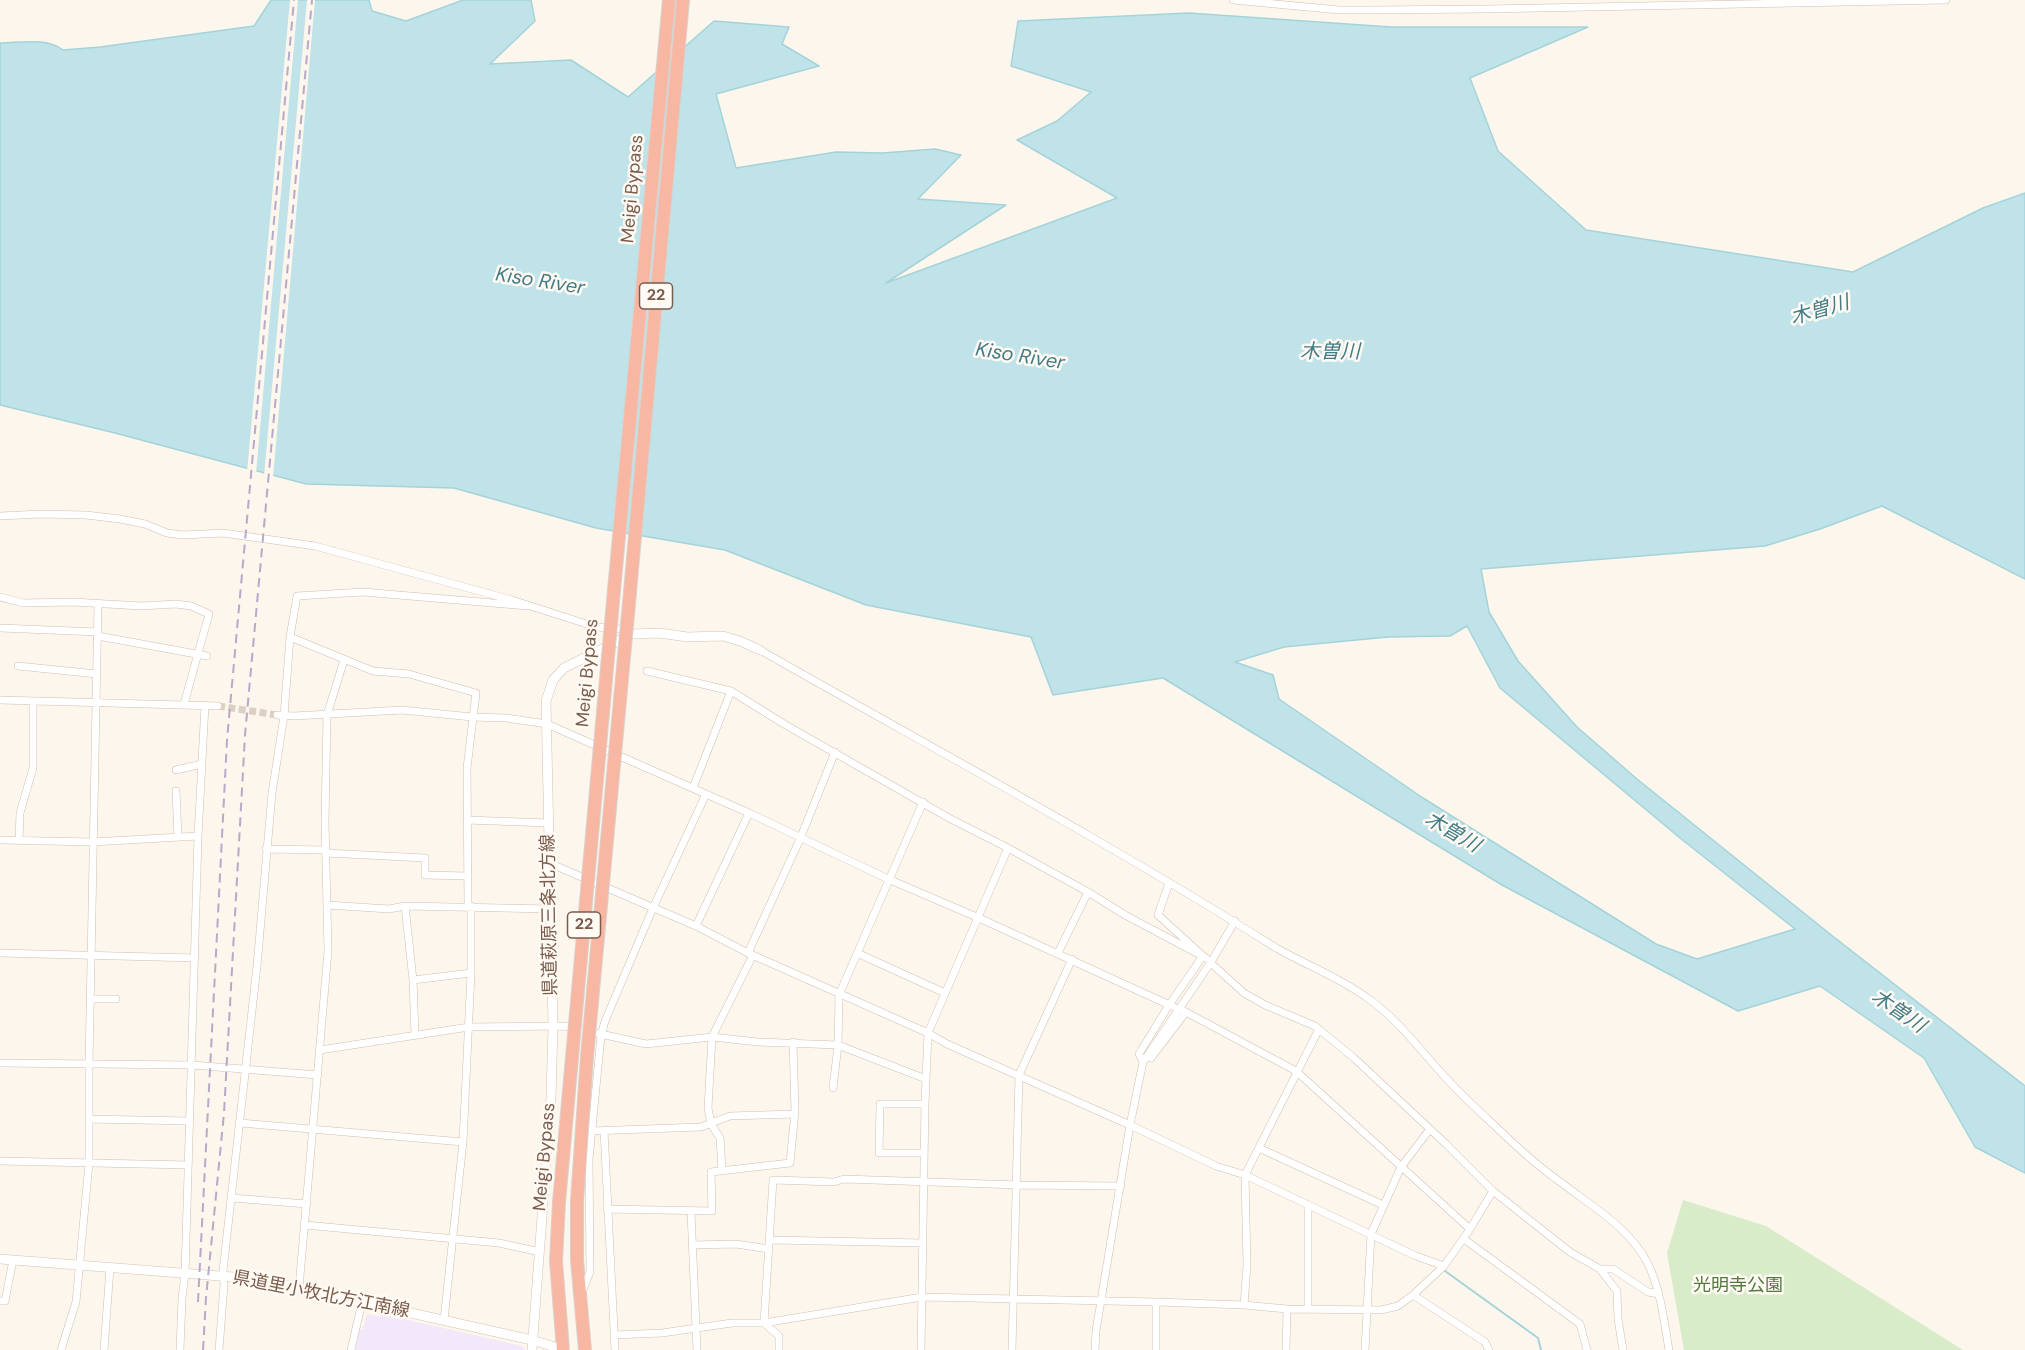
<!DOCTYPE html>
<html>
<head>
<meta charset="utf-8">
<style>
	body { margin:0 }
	canvas { display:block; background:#fdf6ec }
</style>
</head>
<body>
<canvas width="2025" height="1350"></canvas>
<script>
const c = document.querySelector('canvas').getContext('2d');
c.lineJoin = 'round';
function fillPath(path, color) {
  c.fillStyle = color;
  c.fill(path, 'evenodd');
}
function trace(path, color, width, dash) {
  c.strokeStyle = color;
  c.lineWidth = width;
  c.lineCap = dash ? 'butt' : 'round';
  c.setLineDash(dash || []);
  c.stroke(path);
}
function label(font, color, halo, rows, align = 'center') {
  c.font = font + ' "DM Sans","Noto Sans JP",sans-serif';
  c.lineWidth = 5;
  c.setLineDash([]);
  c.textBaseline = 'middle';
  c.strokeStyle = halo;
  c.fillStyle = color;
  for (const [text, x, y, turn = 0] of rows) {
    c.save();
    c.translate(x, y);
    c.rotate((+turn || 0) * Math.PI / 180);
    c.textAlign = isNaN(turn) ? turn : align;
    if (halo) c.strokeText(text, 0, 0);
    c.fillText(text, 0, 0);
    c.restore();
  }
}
const education = new Path2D(`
	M367,1314l14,3 1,-3 140,32 3,4h-170l5,-21h3z`);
const green = new Path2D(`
	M1683,1200l83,26 197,124h-279l-17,-97z`);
const water = new Path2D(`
	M271,0h98l3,11 34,10 57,-21h68l4,21 -45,43 81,-4 57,37 86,-76 75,6 -7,17 37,22 -103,28 20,74 100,-16 46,1 53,-4 26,6 -43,44 88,6 -120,78 231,-85 -100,-58 40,-19 34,-29 -80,-26 7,-45 171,-8 202,14h197l-118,51 28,73 88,79 267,42 130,-64 42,-15v386l-143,-73 -62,23 -55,17 -284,23 8,43 29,49 59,66 60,52 193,155 195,152v87l-50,-26 -51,-89 -104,-72 -82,25 -236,-126 -339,-207 -110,17 -22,-58 -165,-32 -141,-55 -129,-22 -142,-40 -148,-4 -191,-51 -115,-28v-362c21,0 46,-6 63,7l37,-3 154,-21zM1467,626l33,62 180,150 115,91 -98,30 -41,-15 -233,-146 -144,-99 -6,-24 -38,-13 49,-15 104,-10 62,-1z`);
const pier = new Path2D(`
	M290,0h8l-42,474 -9,-2z
	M307,0h8l-42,478 -9,-2z`);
const stream = new Path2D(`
	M1445,1271l93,67 3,12`);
const streetTunnel = new Path2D(`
	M218,706l59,9`);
const street = new Path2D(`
	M1233,0l106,10h31l118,-1 458,-9
	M0,516l41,-2 45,1 34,4 25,5 22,9 16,2 40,-2 92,13 197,54 84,27 24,2 6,3
	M0,597l23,6 50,-1 68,4 35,-2 15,2 18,8 -25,90
	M0,628l98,4
	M98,636l109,20
	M290,637l83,34 36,3 67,19 -9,75 1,138
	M760,650c172,98 346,191 513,296 30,18 64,30 93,51 31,21 54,53 79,80 21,23 45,44 68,66 15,14 33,29 50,41 30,23 68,45 85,80 13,27 16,57 21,86
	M18,666l79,8
	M647,671l84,20 53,33 165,94 59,30 80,44 37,23 81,43
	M0,700l218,6
	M277,715l17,1 108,-6 70,7 34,1 41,6 202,89 139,66 91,39 195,89
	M176,770l26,-6
	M693,788l38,-97
	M176,791l2,46
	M467,820l82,3
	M0,840l92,2 106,-6
	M19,841l1,-28 13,-45v-67
	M266,849l60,1
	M326,853l99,5v17l43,1
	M549,863l147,63 52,27 180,80 19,11 183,81 86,41 29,9 171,81 28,10
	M327,905l62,4 16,-3 145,3
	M405,906l8,74 2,55
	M696,926l53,-113
	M0,953l195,5
	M748,953l52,-114 35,-87
	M857,953l88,40
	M1058,953l30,-61
	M1213,965l31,28 21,12 50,21 39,32 92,86 47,47 77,61 30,17h13l35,23 11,2
	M413,980l58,-7
	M90,999h26
	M320,1050l149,-23 95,-1 82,18 66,-7 46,5 80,3 88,34
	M1151,1058l35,-46
	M1143,1062l68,-100 24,-41
	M0,1063l192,2 126,10
	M833,1088l5,-43 1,-50 84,-193
	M89,1119l100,2
	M240,1123l223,19
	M604,1130l11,220
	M591,1131l110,-4 29,-11 65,-2
	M1259,1148l124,57
	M924,1153h-45l1,-49h45
	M0,1161l188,4
	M722,1170l-2,-32 -9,-14 -3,-16 4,-71 41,-82
	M232,1198l75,6
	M1308,1206v102
	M607,1209l105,2 -1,-39 79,-9 5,-52 -2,-69
	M691,1212l6,138
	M305,1225l194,18 41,9
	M1470,1229l23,-38
	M1464,1239l116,85 7,26
	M770,1240l153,3
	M693,1245l43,-1 33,5
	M1600,1269l17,22 1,28 5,31
	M299,1288l29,-337 -3,-129 2,-107 17,-55
	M582,1292l8,-20 -1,-113 12,-123 4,-15 48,-113 53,-114
	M1413,1295l72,47 4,8
	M0,1301h5l8,-41
	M1244,1305l3,-40 -2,-90 74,-146
	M444,1320l19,-178 8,-169v-67
	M615,1335l47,-2 70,-10h32l158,-26 234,5 88,3 43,4 94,1 17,-4 15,-11 31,-29 26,-37 -174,-158 -114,-61
	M61,1350l15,-48 13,-139v-99l9,-460
	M104,1350l6,-82
	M180,1350l2,-52 3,-24 13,-438 7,-131
	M219,1350l5,-65 -1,-14 34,-305 15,-173 12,-77 6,-79 7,-41 66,-4 165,14
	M351,1350l11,-48
	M779,1350v-14l-15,-13 9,-143 61,2 10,-3 174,6 103,1
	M921,1350l4,-246 3,-71 80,-185
	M1012,1350l7,-275 53,-116
	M1095,1350l1,-19 34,-206 13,-63 -4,-8 30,-49 34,-49 -45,-41 11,-32
	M1156,1350v-48
	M1286,1350l1,-41
	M1365,1350l6,-116 30,-67 29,-38`);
const secondary = new Path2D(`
	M0,1259l246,19 53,10 233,52 33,10
	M532,1350l19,-253 2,-71 -7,-325 7,-21 11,-12 68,-34 28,-1 27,4 36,-1 17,5 20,9`);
const highway = new Path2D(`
	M614,590l55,-590
	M630,592l53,-592
	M577,1260l8,90
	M556,1261l7,89`);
const rail = new Path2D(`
	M198,1302l29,-562 67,-740
	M203,1350l3,-52 18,-185 21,-378 67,-735`);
const highwayBridge = new Path2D(`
	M577,1260v-59l10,-145 43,-464
	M556,1261l3,-59 55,-612`);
const shields = [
	[656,296,33],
	[584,925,33]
];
const shieldNames = [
	["22",656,296],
	["22",584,925]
];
const streetNames = [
	["Meigi Bypass",633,189,-85],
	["Meigi Bypass",588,673,-85],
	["県道萩原三条北方線",550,915,-91],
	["Meigi Bypass",545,1157,-85],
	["県道里小牧北方江南線",321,1295,11]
];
const parkNames = [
	["光明寺公園",1738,1286]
];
const waterNames = [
	["Kiso River",540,282,9],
	["木曽川",1820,311,-16],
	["木曽川",1330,353],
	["Kiso River",1020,357,9],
	["木曽川",1452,833,30],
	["木曽川",1898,1012,34]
];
fillPath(education, '#f3e8fa');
fillPath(green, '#d8ecc9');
fillPath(water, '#bfe3e8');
trace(water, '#a5d3da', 1.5);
fillPath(pier, '#fdf6ec');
trace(stream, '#a5d3da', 2);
trace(streetTunnel, '#dcd0c4', 7, [7, 3.5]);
trace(street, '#d1beb0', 8);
trace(secondary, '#d6c0b0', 10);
trace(highway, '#dad1cd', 14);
trace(street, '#fff', 7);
trace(secondary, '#fff', 9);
trace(highway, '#f7b7a3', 12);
trace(rail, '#b9a8c9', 2, [9, 6]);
trace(highwayBridge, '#dad1cd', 14, []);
trace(highwayBridge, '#f7b7a3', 12);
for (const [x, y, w] of shields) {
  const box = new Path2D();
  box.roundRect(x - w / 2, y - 13, w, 26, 4.5);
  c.fillStyle = '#fffaf3';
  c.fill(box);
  trace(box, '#7a5c4d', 1.5);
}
label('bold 16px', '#7a5c4d', null, shieldNames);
label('18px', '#7a5c4d', '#fffaf3', streetNames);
label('18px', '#537a41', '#fffaf3', parkNames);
label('italic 20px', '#437c86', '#fffaf3', waterNames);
</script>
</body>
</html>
